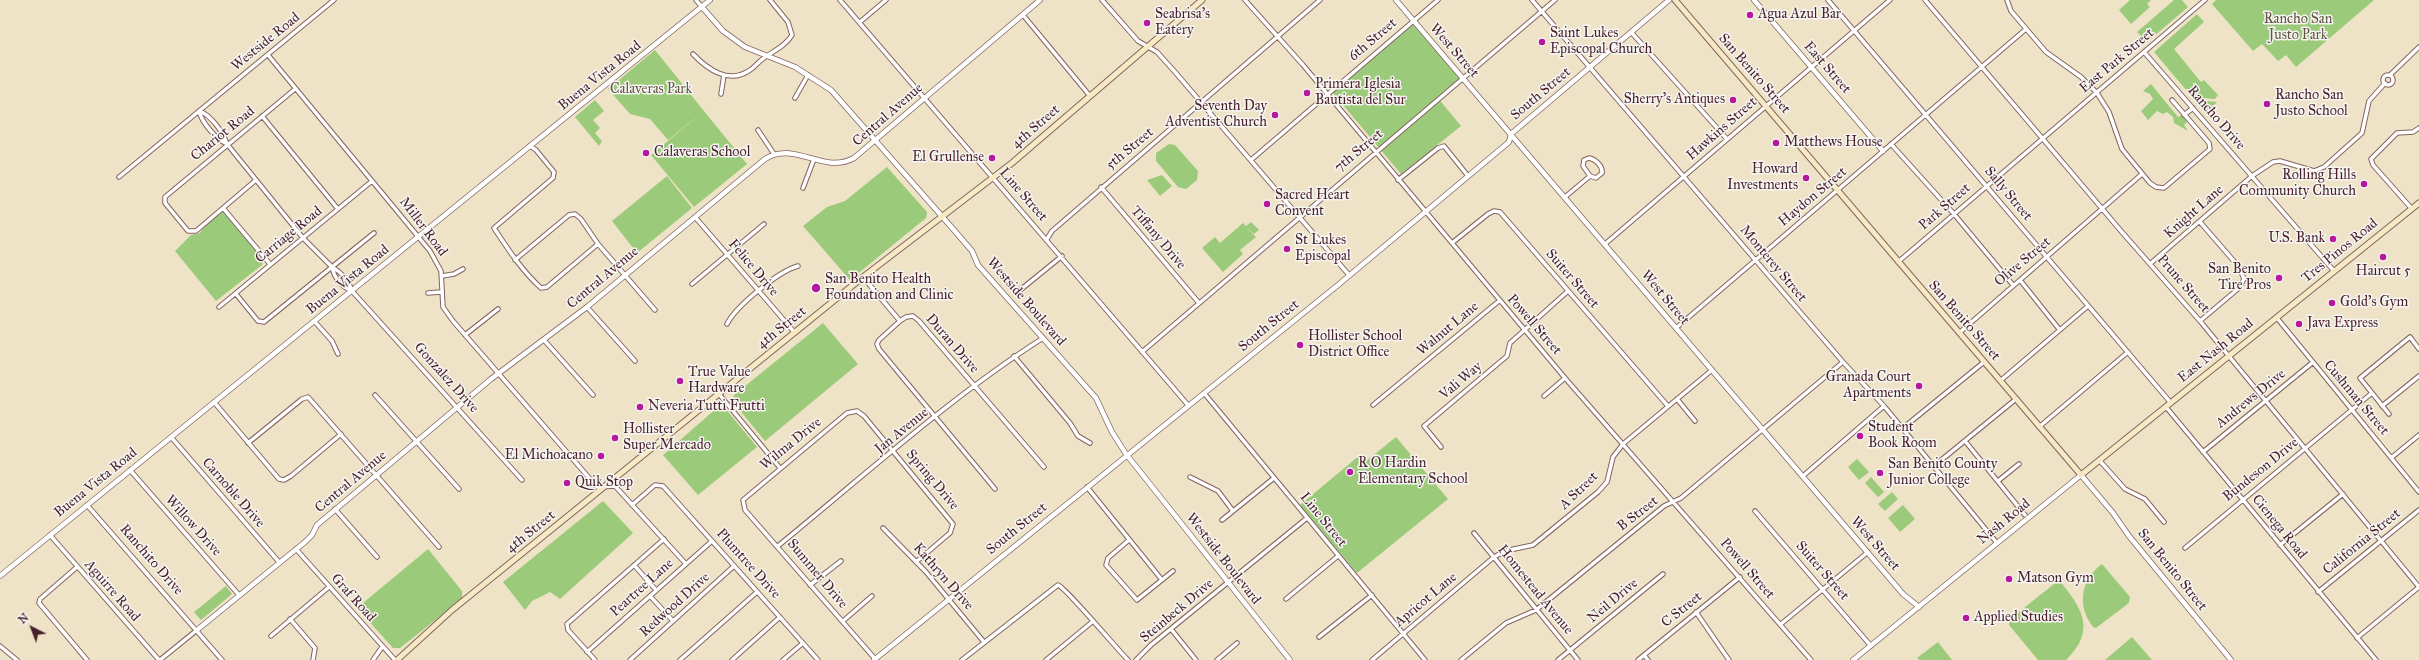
<!DOCTYPE html>
<html>
<head>
<meta charset="utf-8">
<style>
	body { margin:0 }
	#map { position:relative; width:2419px; height:660px; overflow:hidden; background:#eee3c6; font-family:"IM FELL Great Primer",serif }
	canvas { display:block }
	.north { position:absolute; left:12px; top:608px; width:40px; height:40px; -webkit-text-stroke:3px #f6f6f2; paint-order:stroke; rotate:318deg; font-size:11px; font-weight:700; line-height:16px; text-align:center; color:#4a1f2b }
	.north::after { content:''; display:block; margin:auto; width:14px; height:18px; background:#4a1f2b; clip-path:polygon(50% 0,100% 100%,50% 72%,0 100%) }
</style>
</head>
<body>
<div id="map">
<canvas width="2419" height="660"></canvas>
<div class="north">N</div>
</div>
<script>
const c = document.querySelector('canvas').getContext('2d');
c.lineJoin = 'round';
function fillPath(path, color) {
  c.fillStyle = color;
  c.fill(path, 'evenodd');
}
function trace(path, color, width, dash) {
  c.strokeStyle = color;
  c.lineWidth = width;
  c.lineCap = dash ? 'butt' : 'round';
  c.setLineDash(dash || []);
  c.stroke(path);
}
function label(font, color, halo, rows, align = 'center') {
  c.font = font + ' "IM FELL Great Primer",serif';
  c.lineWidth = 3;
  c.setLineDash([]);
  c.textBaseline = 'middle';
  c.strokeStyle = halo;
  c.fillStyle = color;
  for (const [text, x, y, turn = 0] of rows) {
    c.save();
    c.translate(x, y);
    c.rotate((+turn || 0) * Math.PI / 180);
    c.textAlign = isNaN(turn) ? turn : align;
    if (halo) c.strokeText(text, 0, 0);
    c.fillText(text, 0, 0);
    c.restore();
  }
}
const green = new Path2D(`
	M2130,0h21l-4,4 3,3 -19,17 -12,-14z
	M2174,0h8l6,7 -41,35 -10,-10z
	M2216,0h158l-78,67 -10,-12 -8,6 -16,-17 -9,7 -41,-47z
	M2197,14l7,8 -30,27 27,33 3,-2 14,15 -3,4 -23,-2 -38,-45z
	M1413,24l47,54 -23,19 24,29 -60,48 -68,-81z
	M655,50l49,61 -36,29 -18,-21 -20,-5 -22,-25z
	M2151,84l27,33 4,-2 5,7 -3,3 4,6 -14,-8 -1,-6 -6,-5 -4,2 -6,-3 -9,9 -7,-9 12,-12 -3,-5 -7,-3z
	M595,100l9,11 -11,9 7,8 -5,5 7,8 -3,5 -24,-29z
	M2196,100l21,2 -11,11z
	M704,111l43,53 -53,43 -43,-52z
	M1169,144l6,1 23,26 -1,9 -11,9 -8,-2 -22,-26v-8z
	M887,167l40,45 -1,6 -76,62 -47,-54 24,-19 18,-6z
	M1162,175l10,11 -12,10 -13,-16z
	M667,176l25,32 -55,45 -25,-32z
	M223,210l41,49 -2,6 -46,36 -41,-50 16,-16 9,-2 6,-9z
	M1251,222l8,8 -5,4 -7,-6 9,9 -16,13 3,4 -20,18 -21,-24 13,-11 5,6 23,-20 3,3z
	M823,323l35,41 -93,77 -32,-39 1,-7z
	M718,407l7,1 32,39 -59,48 -35,-40z
	M1396,437l52,62 -91,74 -57,-68 60,-50 6,6z
	M1857,459l12,13 -10,8 -11,-13z
	M1871,477l13,15 -6,5 -13,-14z
	M1892,492l6,7 -13,12 -7,-7z
	M603,501l30,32 -73,66 -10,-7 -18,9 -7,9 -22,-28z
	M1903,505l12,14 -15,13 -12,-14z
	M428,549l34,42v8l-62,49h-7l-36,-40z
	M2102,564l28,33 -1,6 -33,25 -3,-1c-16,-21 -13,-47 9,-63z
	M2059,580c23,28 38,50 7,80h-28l-29,-35 1,-6z
	M226,586l6,8 -31,26 -7,-8z
	M2132,637l20,23h-47z
	M1938,642l14,18h-33l-2,-2z`);
const minor = new Path2D(`
	M696,0l6,7
	M840,0l348,405
	M1102,0l36,41 19,11 18,20 174,203
	M1245,0l58,65 262,313 246,282
	M1532,0l311,362 41,44 113,137
	M1828,0l343,403
	M1925,0l196,231 79,90 219,266
	M2007,0l4,11 35,41 35,25 16,16 12,19 13,37 28,34 6,4 8,1 46,-39 -1,-6 -37,-43
	M1023,15l67,81
	M860,22l26,-22
	M1631,32l96,107
	M2144,52l190,219
	M693,54c14,15 36,31 57,16 5,-3 8,-8 14,-12 9,-7 22,-12 28,-23l-4,-13 -18,-22
	M268,55l162,196 11,20 2,36 10,14 144,166 18,-1 71,78
	M2383 80a5 5 0 1 1 10 0a5 5 0 1 1-10 0Z
	M2390,75l29,-28
	M721,94l3,-19
	M795,98l13,-23
	M199,111c12,4 24,21 28,33 -11,-5 -25,-21 -28,-33z
	M2184,115l9,-7
	M262,116l76,93
	M758,130l16,24
	M227,144l76,94 29,29
	M1891,144l63,70 59,71
	M530,146l6,4 18,22 -1,6 -59,50c14,21 28,43 47,60l6,-1 51,-43
	M1589,158c6,1 14,8 13,15l-6,5 -6,-2 -7,-10 1,-6z
	M1251,160l187,-160
	M119,177l215,-177
	M256,180l-60,51h-8l-23,-28v-6l130,-108
	M1398,180l40,-32 6,-2 24,30
	M1101,187l98,116
	M803,188l11,-29
	M1565,197l25,-21
	M223,208l47,56
	M2412,209l-39,-44 -2,-6 26,-26 16,-1 6,-4
	M695,217l100,116
	M2200,222l39,45 5,12 -5,9 -39,33
	M1047,239l5,-8 268,-231
	M1452,243l36,-29 6,-3 6,1 167,193
	M1605,244l285,-244
	M515,260l54,-45 6,-1 6,5 17,25 57,66
	M1898,262l307,-262
	M2151,263l101,-87 21,-14 7,-1 34,10 10,-4 38,-34 7,-32 16,-18
	M442,276l12,-2 9,-5
	M863,277l37,44 6,-4 7,-1 6,5 125,146
	M2020,280l39,49
	M692,284l72,-60
	M352,291c-10,-4 -18,-13 -20,-24 9,5 17,14 20,24l170,189
	M1019,291l43,-35
	M428,293l13,-1
	M236,294l22,27 6,1 110,-89
	M219,307l153,-126
	M587,307l48,54
	M2277,318l142,174
	M900,321l-21,19 -2,4 2,5 116,140
	M315,322l17,19 6,13
	M727,324c9,-18 52,-53 71,-58
	M1676,328l350,-299
	M1959,333l183,-159
	M465,335l33,-26
	M544,340l49,55
	M1142,352l413,-352
	M1014,356l56,67 8,13 12,7
	M2000,381l88,-75
	M1204,393l221,267
	M719,394l61,74
	M375,395l84,94
	M1544,396l21,-18
	M1677,399l18,22
	M214,402l65,77 5,1 7,-4 50,-42
	M1373,405l126,-104
	M2382,406l37,-30
	M2166,407l210,253
	M2389,414l-29,-36 50,-41 9,12
	M2039,427l89,-75
	M1903,428l81,-66
	M171,437l108,125
	M1965,441l60,74
	M248,443l54,-44 6,-2 131,150
	M1441,447l-17,-21 83,-70 3,-13 58,-52
	M2203,452l109,-89
	M2391,458l28,-23
	M2100,461l25,28 20,10 19,23
	M1934,466l82,-67
	M130,470l109,125
	M1803,476l81,-70
	M1190,477l28,14 15,20
	M1998,481l21,-17
	M1087,487l75,93
	M87,505l135,155
	M632,505l23,-20 8,1 155,174
	M335,509l42,48
	M1755,511l116,135
	M1222,520l52,-42
	M883,528l43,44 58,70
	M1474,533l104,127
	M50,535l109,125
	M1129,540l-21,18 -2,7 31,35 36,-29
	M2280,545l63,-51
	M778,546c87,-71 171,-148 265,-208
	M2185,548l187,-155
	M296,549l99,111
	M634,565l22,25
	M77,567l-37,32 -1,4 48,57
	M810,585l31,-24
	M2318,592l101,-82
	M650,596l23,25
	M1286,599l52,-43
	M1696,612l33,48
	M290,619l25,29 -2,12
	M843,621l29,-25
	M1781,624l87,-72
	M1171,629l25,31
	M271,636l58,-49
	M1319,637l53,-42
	M2357,638l62,-51
	M0,646l17,14
	M587,652l125,-111
	M1644,655l4,5
	M160,660l37,-30
	M373,660l9,-13
	M595,660l-27,-30 -1,-6 97,-85
	M630,660l104,-94
	M680,660l77,-68
	M732,660l48,-43
	M783,660l20,-17
	M876,660l-131,-150 -2,-10 104,-87 10,-2 7,5 89,108 -3,9 -34,29
	M962,660l96,-75c6,1 60,65 70,75
	M1046,660l46,-38
	M1136,660l15,-15 156,-127
	M1217,660l20,-17
	M1372,660l122,-103 11,-6 28,-6 65,-53 9,-10 6,-25 10,-13 89,-74
	M1461,660l45,-37 30,-13 128,-104 17,-8 162,-136
	M1558,660l105,-86
	M1638,660l102,-83`);
const tertiary = new Path2D(`
	M1396,0l507,594 16,13
	M1754,0l129,151
	M702,7l21,24 22,16 50,20 36,23 123,140 18,21 6,14 118,133 16,34 14,22 164,206
	M0,576l710,-576
	M197,630l108,-88 7,-7 5,-10 174,-146 96,-72 178,-148c30,-19 58,16 89,-1l186,-158
	M874,660l464,-375 171,-143 2,-8 158,-134
	M1853,660l228,-185 32,38 16,23 102,124`);
const secondary = new Path2D(`
	M1675,0l406,475 338,-272
	M397,660l55,-50 411,-333 149,-114 190,-163`);
const markers = [
	[1750,15,4,"#b5179e"],
	[1147,23,4,"#b5179e"],
	[1542,42,4,"#b5179e"],
	[1307,93,4,"#b5179e"],
	[1733,100,4,"#b5179e"],
	[2267,104,4,"#b5179e"],
	[1275,115,4,"#b5179e"],
	[1776,143,4,"#b5179e"],
	[646,153,4,"#b5179e"],
	[992,158,4,"#b5179e"],
	[1806,178,4,"#b5179e"],
	[2364,184,4,"#b5179e"],
	[1267,204,4,"#b5179e"],
	[2333,239,4,"#b5179e"],
	[1287,249,4,"#b5179e"],
	[2383,257,4,"#b5179e"],
	[2279,278,4,"#b5179e"],
	[816,288,5,"#b5179e"],
	[2332,303,4,"#b5179e"],
	[2299,324,4,"#b5179e"],
	[1300,345,4,"#b5179e"],
	[680,381,4,"#b5179e"],
	[1919,386,4,"#b5179e"],
	[640,407,4,"#b5179e"],
	[1860,436,4,"#b5179e"],
	[615,438,4,"#b5179e"],
	[601,456,4,"#b5179e"],
	[1350,472,4,"#b5179e"],
	[1880,473,4,"#b5179e"],
	[567,483,4,"#b5179e"],
	[2009,579,4,"#b5179e"],
	[1966,618,4,"#b5179e"]
];
const poiNames = [
	["Seabrisa's",1155,15],
	["Eatery",1155,31],
	["Agua Azul Bar",1758,15],
	["Saint Lukes",1550,34],
	["Episcopal Church",1550,50],
	["Primera Iglesia",1315,85],
	["Bautista del Sur",1315,101],
	["Rancho San",2275,96],
	["Justo School",2275,112],
	["Sherry's Antiques",1725,100,"right"],
	["Seventh Day",1267,107,"right"],
	["Adventist Church",1267,123,"right"],
	["Matthews House",1784,143],
	["Calaveras School",654,153],
	["El Grullense",984,158,"right"],
	["Howard",1798,170,"right"],
	["Investments",1798,186,"right"],
	["Rolling Hills",2356,176,"right"],
	["Community Church",2356,192,"right"],
	["Sacred Heart",1275,196],
	["Convent",1275,212],
	["U.S. Bank",2325,239,"right"],
	["St Lukes",1295,241],
	["Episcopal",1295,257],
	["San Benito",2271,270,"right"],
	["Tire Pros",2271,286,"right"],
	["Haircut 5",2383,272,"center"],
	["San Benito Health",825,280],
	["Foundation and Clinic",825,296],
	["Gold's Gym",2340,303],
	["Java Express",2307,324],
	["Hollister School",1308,337],
	["District Office",1308,353],
	["True Value",688,373],
	["Hardware",688,389],
	["Granada Court",1911,378,"right"],
	["Apartments",1911,394,"right"],
	["Neveria Tutti Frutti",648,407],
	["Student",1868,428],
	["Book Room",1868,444],
	["Hollister",623,430],
	["Super Mercado",623,446],
	["El Michoacano",593,456,"right"],
	["R O Hardin",1358,464],
	["Elementary School",1358,480],
	["San Benito County",1888,465],
	["Junior College",1888,481],
	["Quik Stop",575,483],
	["Matson Gym",2017,579],
	["Applied Studies",1974,618]
];
const parkNames = [
	["Rancho San",2298,20],
	["Justo Park",2298,36],
	["Calaveras Park",651,90]
];
const streetNames = [
	["6th Street",1373,40,-40],
	["Westside Road",266,42,-39],
	["West Street",1454,51,49],
	["East Park Street",2117,61,-40],
	["East Street",1827,68,49],
	["San Benito Street",1754,74,49],
	["Buena Vista Road",600,76,-39],
	["South Street",1541,94,-40],
	["Central Avenue",888,115,-41],
	["Rancho Drive",2216,118,49],
	["4th Street",1036,127,-41],
	["Hawkins Street",1722,129,-41],
	["Chariot Road",223,134,-39],
	["5th Street",1130,149,-40],
	["7th Street",1359,151,-40],
	["Sally Street",2008,194,50],
	["Line Street",1023,195,49],
	["Haydon Street",1813,197,-40],
	["Park Street",1945,207,-41],
	["Knight Lane",2194,212,-41],
	["Miller Road",423,227,53],
	["Carriage Road",289,235,-39],
	["Tiffany Drive",1158,238,50],
	["Tres Pinos Road",2340,251,-39],
	["Olive Street",2023,262,-40],
	["Monterey Street",1773,264,50],
	["Felice Drive",753,268,50],
	["Central Avenue",603,278,-40],
	["Suiter Street",1572,279,49],
	["Buena Vista Road",348,280,-39],
	["Prune Street",2183,284,49],
	["West Street",1665,298,50],
	["Westside Boulevard",1026,302,49],
	["San Benito Street",1964,321,49],
	["Powell Street",1534,325,49],
	["South Street",1269,326,-39],
	["4th Street",782,328,-39],
	["Walnut Lane",1448,329,-40],
	["Duran Drive",952,344,49],
	["East Nash Road",2216,351,-39],
	["Gonzalez Drive",446,378,48],
	["Vali Way",1461,381,-40],
	["Cushman Street",2356,398,50],
	["Andrews Drive",2251,399,-39],
	["Jan Avenue",902,431,-39],
	["Wilma Drive",791,444,-39],
	["Bundeson Drive",2261,470,-39],
	["Spring Drive",932,480,50],
	["Central Avenue",351,482,-40],
	["Buena Vista Road",96,483,-39],
	["A Street",1579,491,-44],
	["Carnoble Drive",233,493,49],
	["B Street",1638,514,-38],
	["Line Street",1323,520,51],
	["Nash Road",2004,522,-39],
	["Willow Drive",193,526,48],
	["Cienega Road",2279,527,51],
	["South Street",1017,529,-39],
	["4th Street",531,532,-39],
	["California Street",2362,542,-39],
	["West Street",1875,544,49],
	["Westside Boulevard",1223,559,52],
	["Ranchito Drive",151,560,49],
	["Plumtree Drive",748,564,48],
	["Powell Street",1747,569,49],
	["San Benito Street",2172,570,51],
	["Suiter Street",1822,571,49],
	["Summer Drive",817,574,50],
	["Kathryn Drive",943,577,49],
	["Peartree Lane",642,588,-42],
	["Homestead Avenue",1535,590,51],
	["Aguirre Road",112,591,49],
	["Graf Road",353,598,48],
	["Apricot Lane",1426,600,-40],
	["Neil Drive",1613,601,-40],
	["Redwood Drive",675,605,-42],
	["C Street",1682,610,-39],
	["Steinbeck Drive",1177,611,-40]
];
fillPath(green, '#9bcb7a');
trace(minor, '#836461', 5.5);
trace(tertiary, '#836461', 6);
trace(secondary, '#836461', 7);
trace(minor, '#fff', 3.5);
trace(tertiary, '#fff', 4.5);
trace(secondary, '#f6e9c3', 5);
for (const [x, y, r, color] of markers) {
  const dot = new Path2D();
  dot.arc(x, y, r, 0, 2 * Math.PI);
  c.fillStyle = color;
  c.fill(dot);
  trace(dot, '#f6f6f2', 1.5);
}
label('14px', '#4a1f2b', '#f6f6f2', poiNames, 'left');
label('14px', '#625343', '#f6f6f2', parkNames);
label('14px', '#4a1f2b', '#f6f6f2', streetNames);
</script>
</body>
</html>
